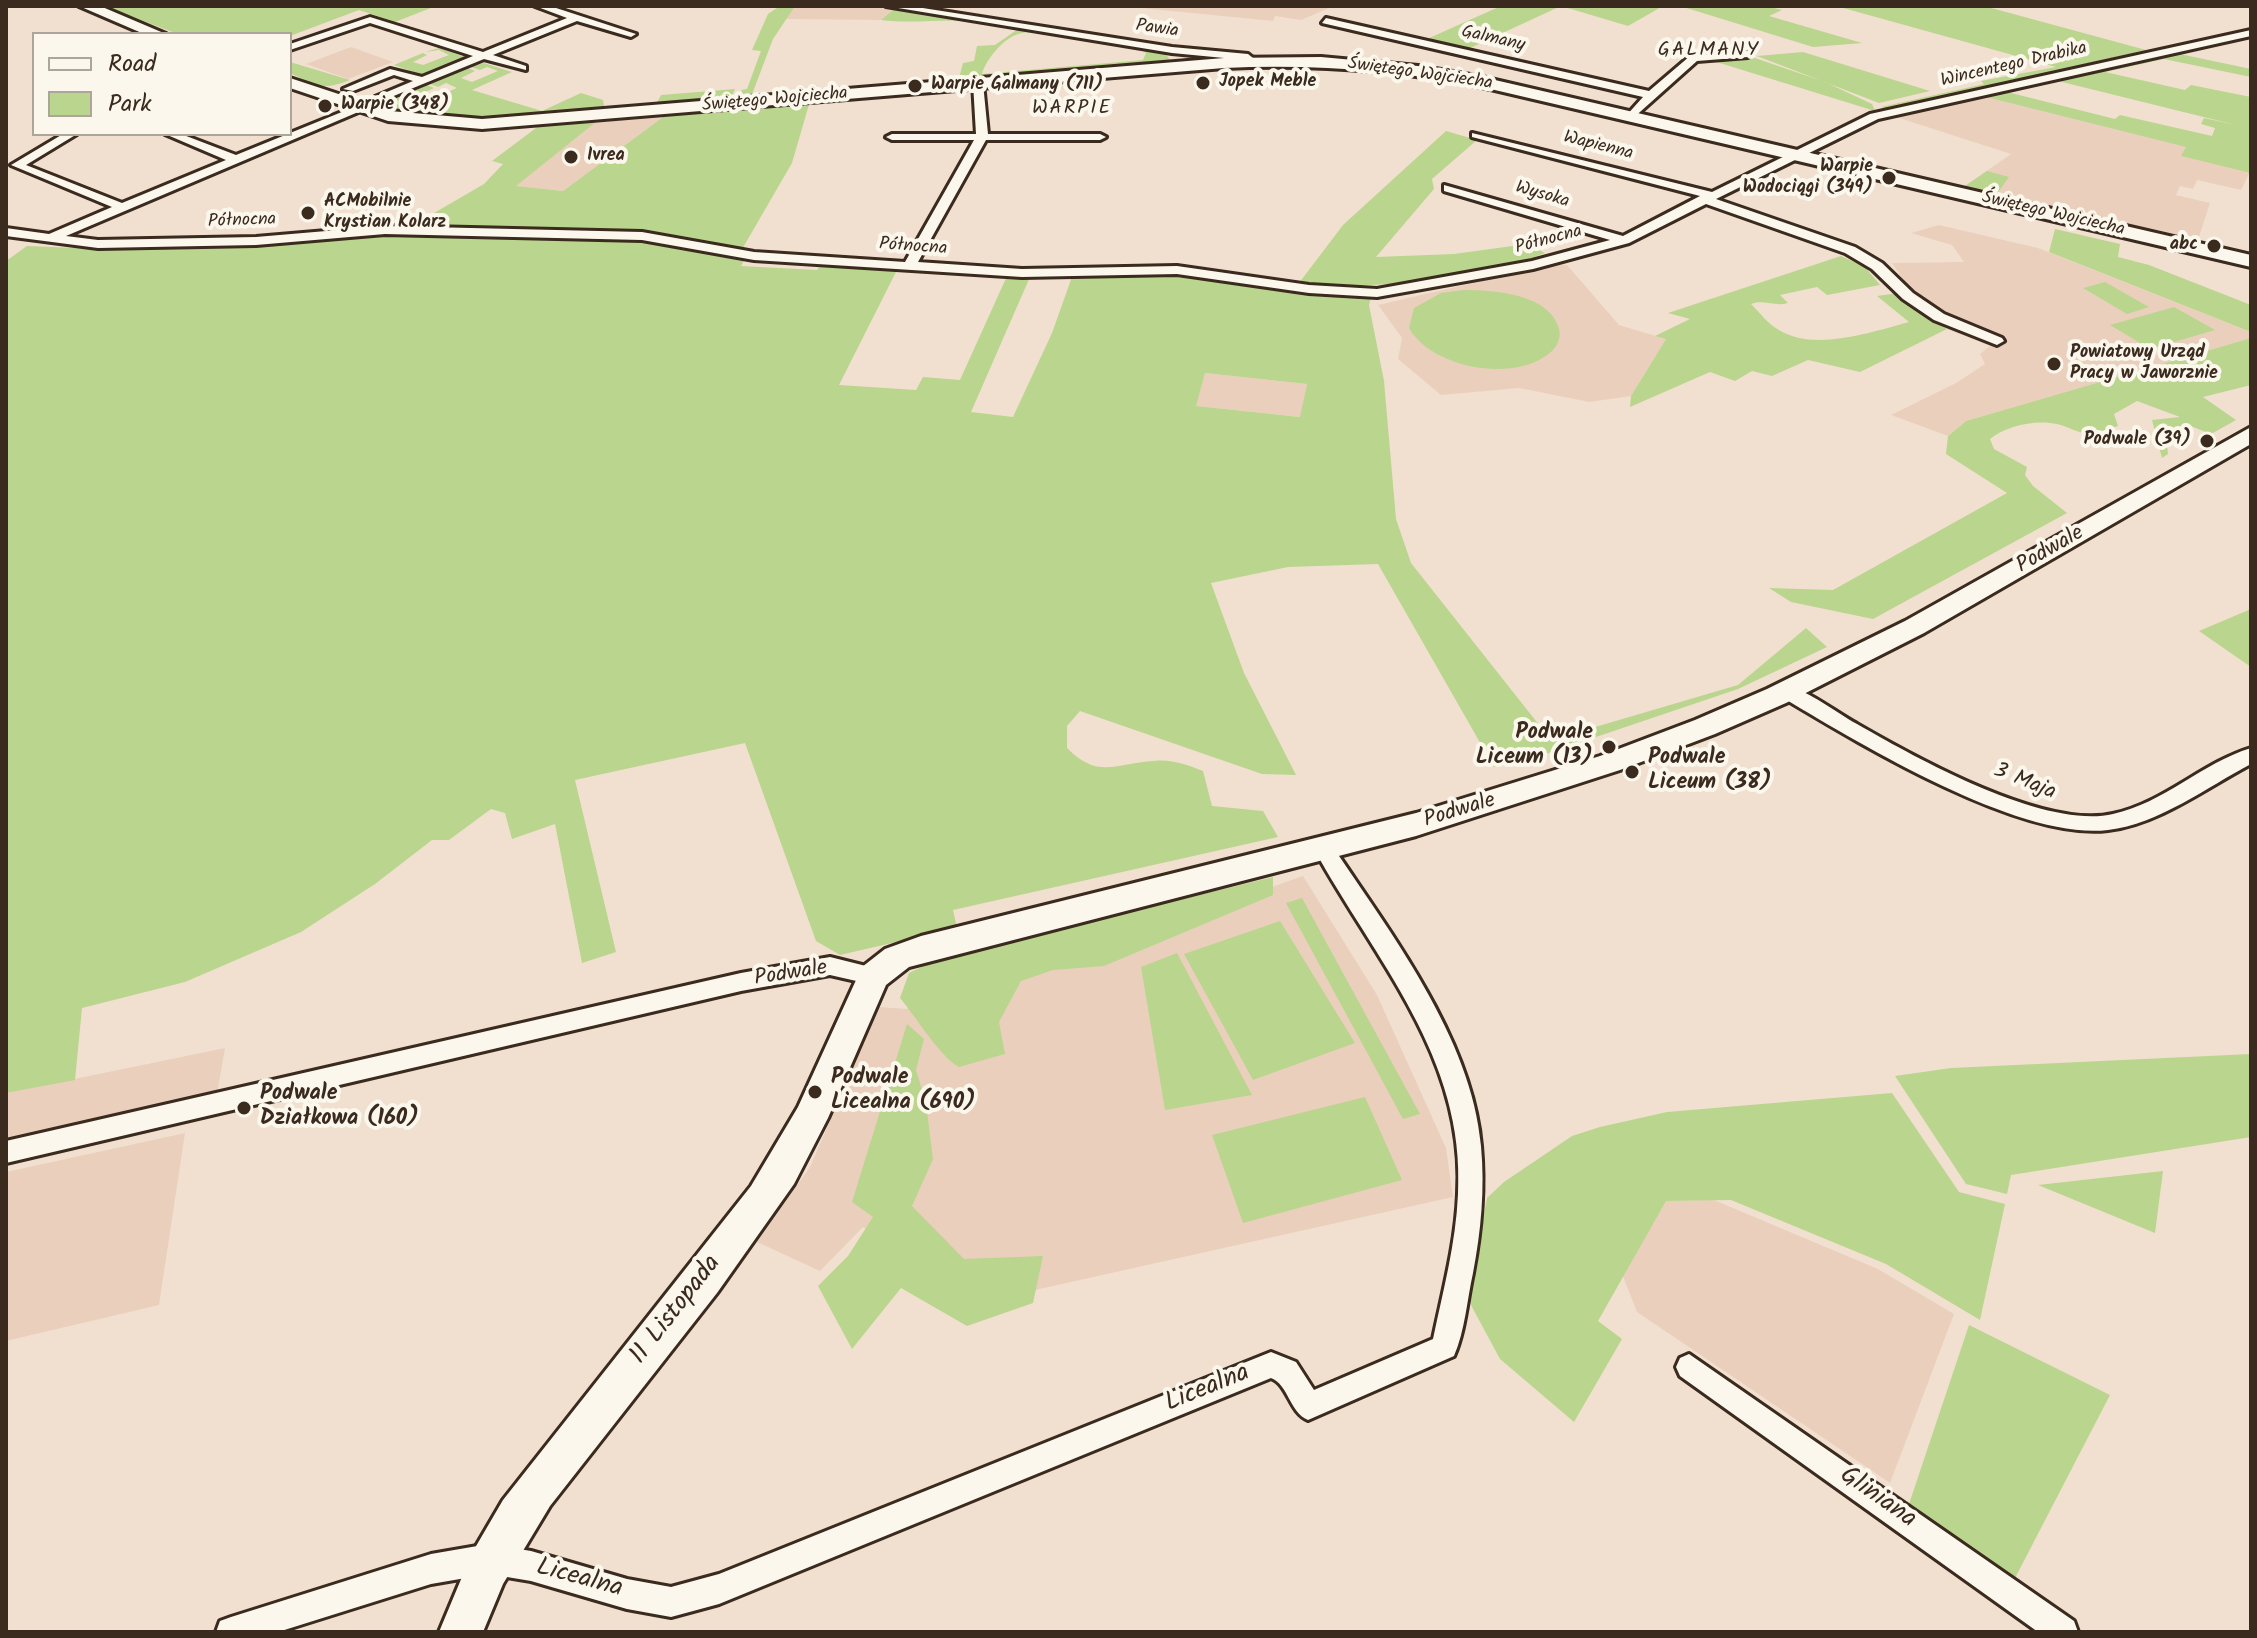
<!DOCTYPE html>
<html>
<head>
<meta charset="utf-8">
<style>
	body { margin:0 }
	#map { position:relative; width:2257px; height:1638px; overflow:hidden; background:#f1e0d0; font-family:Kalam,sans-serif }
	canvas { display:block }
	.frame { position:absolute; inset:0; border:8px solid #3b2a1e; pointer-events:none }
	.legend { position:absolute; left:32px; top:32px; width:260px; height:104px; box-sizing:border-box; background:#fbf7ec; border:2px solid #aea59a; margin:0; padding:10px 14px; list-style:none; font-size:24px; color:#3b2a1e }
	.legend li { display:flex; align-items:center; gap:16px; height:40px }
	.legend b { width:40px; border:2px solid #aea59a }
</style>
</head>
<body>
<div id="map">
<canvas width="2257" height="1638"></canvas>
<div class="frame"></div>
<ul class="legend">
<li><b style="height:10px;background:#fbf7ec"></b>Road</li>
<li><b style="height:22px;background:#bad58d"></b>Park</li>
</ul>
</div>
<script>
const c = document.querySelector('canvas').getContext('2d');
c.lineJoin = 'round';
function fillPath(path, color) {
  c.fillStyle = color;
  c.fill(path, 'evenodd');
}
function trace(path, color, width, dash) {
  c.strokeStyle = color;
  c.lineWidth = width;
  c.lineCap = dash ? 'butt' : 'round';
  c.setLineDash(dash || []);
  c.stroke(path);
}
function label(font, color, halo, rows, align = 'center') {
  c.font = font + ' Kalam,sans-serif';
  c.lineWidth = 8;
  c.setLineDash([]);
  c.textBaseline = 'middle';
  c.strokeStyle = halo;
  c.fillStyle = color;
  for (const [text, x, y, turn = 0] of rows) {
    c.save();
    c.translate(x, y);
    c.rotate((+turn || 0) * Math.PI / 180);
    c.textAlign = isNaN(turn) ? turn : align;
    if (halo) c.strokeText(text, 0, 0);
    c.fillText(text, 0, 0);
    c.restore();
  }
}
const built = new Path2D(`
	M795,6h79l20,3 -13,11 -96,-1z
	M1121,6h213l-33,14 -26,-4 -2,5z
	M351,47l42,15 -45,17 -42,-15z
	M1986,97l201,50 -5,9 68,16 -9,18 -44,-10 -4,9 -13,-3 -4,9 34,8 -13,40 -235,-55 49,-34 -115,-37z
	M663,117l-100,74 -48,-5 81,-64z
	M1939,225l99,23 213,84v6l-285,83 -18,15 -57,-21 65,-32 29,-19 -5,-10 10,-8 -43,-17 10,-4 -44,-31 -21,-31 72,-1 -12,-17 -41,-12z
	M1555,264l12,1 52,60 47,14 -35,57 -42,6 -70,-14 -78,7 -43,-36 4,-21 -24,-33z
	M1205,373l102,11 -6,33 -106,-11z
	M1303,876l74,119 69,153 7,49 -481,107 -109,-77 -43,44 -63,-29 53,-75 69,-160 28,2 12,-37 210,-35z
	M225,1048l-8,46 -211,48v-49z
	M185,1133l-26,172 -153,36v-169z
	M1714,1200l164,69 76,45 -64,169 -253,-171 -15,-38 44,-73z`);
const green = new Path2D(`
	M103,6h333l-41,16 -36,-12 -69,26 -112,-2z
	M780,6h15l-22,33 -22,58 -5,3 -5,-10 6,-1 14,-38 -9,-1 16,-36z
	M1501,6h162l-35,20 -67,-20 -93,43 -41,-10z
	M1680,6h86l16,4 -13,6 93,27 -49,4z
	M1836,6h148l162,44 -258,59 -7,-2 103,-23 -3,-3 75,-14z
	M894,9l76,12c-31,-2 -59,3 -89,-1z
	M1021,27l33,7c-10,3 -22,-4 -32,-1 -17,3 -36,26 -40,41l161,-14 3,-7 -6,-4 25,4 5,7 -6,5 -206,17 5,-19 11,-2 3,-15 18,-1z
	M439,48l26,9 -43,18 -28,-10 29,-12 4,2 -14,7 10,3 26,-10 -10,-5 -14,2z
	M1803,52l127,39 -51,12 -122,-47z
	M2175,53l76,16v8l-87,-18 -59,13 80,18 6,-5 60,12v76l-70,-17 5,-9 -200,-50 21,-5 108,27 5,-4 92,21 3,-8 -14,-4 3,-6 32,7 -178,-44c14,-14 93,-23 117,-28z
	M1749,56l76,26 47,22 3,7 -165,-51z
	M290,62l60,18c-28,11 -33,6 -60,-7z
	M484,63l28,9 -40,18 70,21 39,-18 22,7 2,12c-77,6 -153,13 -229,-5l51,-22 7,3 -15,7 12,4 26,-11 -11,-5 -8,4 -8,-3 38,-16 7,3 -14,7 11,4 26,-11 -11,-4 -7,3 -9,-3z
	M735,89l-5,12 -76,7 7,-13z
	M810,101l-18,62 -51,88 -91,-19 -240,-5 74,-43 19,-20 -11,-3 48,-36 56,-3 -80,64 47,5 100,-74z
	M1446,131l31,9 -45,39 2,10 -58,68 78,-3 73,-10 18,9c-70,28 -172,37 -246,30l44,-58z
	M1987,171l22,6 -10,14 -13,-1 23,6v3l-47,-11z
	M2055,229l65,15 -2,13 31,8 102,40v27l-202,-80z
	M368,233l285,7 86,17 6,2 -4,7 76,4 4,-6 76,6 -58,115 77,5 7,-13 37,3 47,-104 23,1 -59,135 42,5 39,-84 21,-59 86,-3 212,26 -2,8 15,76 12,138 15,44 140,177 187,-55 68,-57 21,19 -89,42 -213,72 -31,6 -116,-203 -90,3 -77,16 33,90 52,102 -34,-1 -182,-63 -13,15v22c32,32 48,15 87,13 18,-2 33,4 49,10l9,35 51,5 15,26 -325,73 4,18 -117,27 -24,-14 -71,-198 -170,37 41,172 -34,11 -27,-139 -43,15 -7,-26 -14,-4 -42,31h-17l-57,44 -74,48 -116,50 -103,26 -7,72 -69,13v-832l21,-15 76,3zM1205,373l102,11 -7,33 -104,-11z
	M1841,256l24,11 15,18 -53,10 -10,-8 -37,8 8,8c-13,4 -25,-4 -37,1 9,9 17,20 28,26 35,22 93,2 130,-8l-32,-26 22,-3 32,27 16,9 -87,43 -52,-12 -36,16 -20,-5 -17,10 -25,-9 -80,35 1,-11 35,-57 -11,-3 35,-17 -22,-6z
	M2105,282l44,25 -22,7 -44,-26z
	M1463,290c28,0 87,3 96,39 2,8 -1,16 -7,22 -35,33 -120,18 -143,-23l5,-20 27,-15z
	M2174,307l41,23 -65,19 -40,-24z
	M2251,338v47l-48,12 33,23 -25,14 -23,-9 -22,8 2,21 -6,4 -10,-38 28,-3 -43,-16 -23,13 4,12c-10,3 -21,7 -31,7 -10,0 -20,-7 -30,-9 -21,-5 -52,2 -67,15l4,10 33,18 -2,8 8,11 34,27 -194,106 -82,-17 -22,-14 64,2 174,-97 -61,-39 2,-18 18,-15z
	M2251,609v58l-52,-36z
	M1273,877v18l-169,71 -51,4 -32,11 -22,41 6,32 -46,13c-19,-10 -42,-49 -59,-69l9,-25 33,-16z
	M1302,898l118,216 -17,5 -117,-216z
	M1280,921l75,122 -102,37 -69,-126z
	M1177,953l75,142 -87,15 -24,-143z
	M907,1024l17,15 -8,31 10,33 7,56 -21,47 52,53 79,-3 -10,47 -66,23 -66,-38 -49,61 -34,-63 30,-30 25,-39 -21,-15z
	M2251,1054v83l-240,38 -4,19 -41,-10 -71,-108 56,-8z
	M1892,1093l67,99 46,12 -25,116 -94,-56 -155,-64 -65,1 -68,120 24,18 -48,83 -74,-63 -28,-52 -4,-11 19,-98 17,-16 68,-46 28,-9 67,-15z
	M1365,1097l37,83 -159,43 -31,-88z
	M2163,1171l-8,62 -117,-48z
	M1969,1325l141,70 -97,187 -106,-72z`);
const street = new Path2D(`
	M535,6h15l86,28 -5,3 -54,-16 -84,34 33,11v4l-42,-11 -105,43 -6,-3 2,-2 38,-16 -19,-6 -41,16 -10,-2 47,-20 32,8 51,-21 -103,-33 -80,27v-6l80,-27 113,35 84,-34z
	M886,6h24l262,41 76,7 10,8 -5,3 -8,-5 -73,-7z
	M1326,18l323,73 41,-35 58,-5 5,3 -5,3 -51,4 -66,59 -6,-3 18,-20 -321,-74z
	M2251,30v6l-373,83 -162,80 139,48 27,16 31,30 31,21 58,24 2,3 -7,4 -63,-25 -31,-21 -31,-30 -27,-16 -139,-49 -77,39 -96,26 -156,28 -68,-4 -132,-19 -155,3 -268,-17 -112,-20 -257,-6 -129,11 -158,3 -92,-12v-8l43,6 63,-27 -101,-42 52,-31h14l-51,31 96,38 104,-43 -61,-26h16l55,21 123,-50 6,3 -2,2 -297,126 32,4 158,-3 129,-11 257,6 112,20 151,10 69,-122h-82l-6,-3 6,-3h84l-3,-51 5,-3 5,3 5,51h112l6,3 -6,3h-114l-68,122 104,7 155,-3 132,19 68,4 155,-28 78,-21 -166,-49v-6l179,51 77,-40 -228,-59v-4l240,59 158,-78z
	M1787,686c24,6 48,26 70,38 59,34 188,106 256,90 51,-11 89,-51 138,-66v16c-44,23 -92,60 -143,66 -89,11 -251,-88 -328,-134l-2,-4 2,-4z
	M1324,841l7,3c58,87 141,194 150,302 4,43 0,85 -8,127 -6,27 -8,58 -19,83l-146,64c-19,-8 -19,-35 -37,-42l-552,226 -48,13 -44,-8 -96,-28 -42,-7 -58,10 -153,48h-62l4,-11 11,-4 200,-63 58,-10 42,7 96,28 44,8 48,-13 552,-222 25,10 18,28 119,-51c10,-48 23,-96 25,-145 8,-136 -83,-234 -144,-345l3,-5z
	M830,957l52,13 3,6 -3,6 -8,3 -44,-10 -89,16 -735,172v-22l735,-168z
	M1689,1354l385,267 4,11h-40l-358,-256 -4,-9 4,-9z`);
const secondary = new Path2D(`
	M79,6h21l66,28h-22z
	M1321,57l97,9 64,11 769,178v12l-769,-180c-86,-17 -171,-23 -258,-19l-742,61 -94,-8 -98,-33v-10l100,33 92,8 742,-61z
	M2251,427v17l-327,189 -138,70 -71,31 -95,36 -204,66 -507,131 -23,18 -58,133 -34,66 -77,109 -167,213 -47,78 -20,48h-44l33,-79 31,-53 248,-314 47,-79 64,-140 23,-18 36,-13 495,-123 184,-57 95,-36 72,-31 138,-68z`);
const markers = [
	[1203,83,8,"#3b2a1e"],
	[915,86,8,"#3b2a1e"],
	[325,106,8,"#3b2a1e"],
	[571,157,8,"#3b2a1e"],
	[1889,178,8,"#3b2a1e"],
	[308,213,8,"#3b2a1e"],
	[2214,246,8,"#3b2a1e"],
	[2054,364,8,"#3b2a1e"],
	[2207,441,8,"#3b2a1e"],
	[1609,747,8,"#3b2a1e"],
	[1632,772,8,"#3b2a1e"],
	[815,1092,8,"#3b2a1e"],
	[244,1108,8,"#3b2a1e"]
];
const farStreetnames = [
	["Pawia",1157,30,8],
	["Galmany",1493,40,13],
	["Wincentego Drabika",2014,66,-13],
	["Świętego Wojciecha",1420,75,8],
	["Świętego Wojciecha",775,101,-5],
	["Wapienna",1598,147,14],
	["Wysoka",1542,196,16],
	["Świętego Wojciecha",2053,215,13],
	["Północna",242,222,-2],
	["Północna",1549,241,-15],
	["Północna",913,248,4]
];
const farPoinames = [
	["Jopek Meble",1219,83],
	["Warpie Galmany (711)",931,86],
	["Warpie (348)",341,106],
	["Ivrea",587,157],
	["Warpie",1873,168,"right"],
	["Wodociągi (349)",1873,189,"right"],
	["ACMobilnie",324,203],
	["Krystian Kolarz",324,224],
	["abc",2198,246,"right"],
	["Powiatowy Urząd",2070,354],
	["Pracy w Jaworznie",2070,375],
	["Podwale (39)",2191,441,"right"]
];
const farNeighbourhoodnames = [
	["GALMANY",1709,52],
	["WARPIE",1072,110]
];
const streetNames = [
	["Podwale",2051,551,-30],
	["3 Maja",2024,783,22],
	["Podwale",1460,812,-17],
	["Podwale",791,975,-9]
];
const poiNames = [
	["Podwale",1593,734,"right"],
	["Liceum (13)",1593,759,"right"],
	["Podwale",1648,759],
	["Liceum (38)",1648,784],
	["Podwale",831,1079],
	["Licealna (690)",831,1104],
	["Podwale",260,1095],
	["Działkowa (160)",260,1120]
];
const nearStreetnames = [
	["11 Listopada",677,1311,-52],
	["Licealna",1208,1390,-22],
	["Gliniana",1877,1499,35],
	["Licealna",579,1580,15]
];
fillPath(built, '#ead0bc');
fillPath(green, '#bad58d');
trace(street, '#3b2a1e', 6);
trace(secondary, '#3b2a1e', 6);
fillPath(street, '#fbf7ec');
fillPath(secondary, '#fbf7ec');
for (const [x, y, r, color] of markers) {
  const dot = new Path2D();
  dot.arc(x, y, r, 0, 2 * Math.PI);
  c.fillStyle = color;
  c.fill(dot);
  trace(dot, '#fbf7ec', 3);
}
label('18px', '#3b2a1e', '#fbf7ec', farStreetnames);
label('bold 18px', '#3b2a1e', '#fbf7ec', farPoinames, 'left');
c.letterSpacing = '2px';
label('20px', '#3b2a1e', '#fbf7ec', farNeighbourhoodnames);
c.letterSpacing = '0px';
label('22px', '#3b2a1e', '#fbf7ec', streetNames);
label('bold 22px', '#3b2a1e', '#fbf7ec', poiNames, 'left');
label('26px', '#3b2a1e', '#fbf7ec', nearStreetnames);
</script>
</body>
</html>
